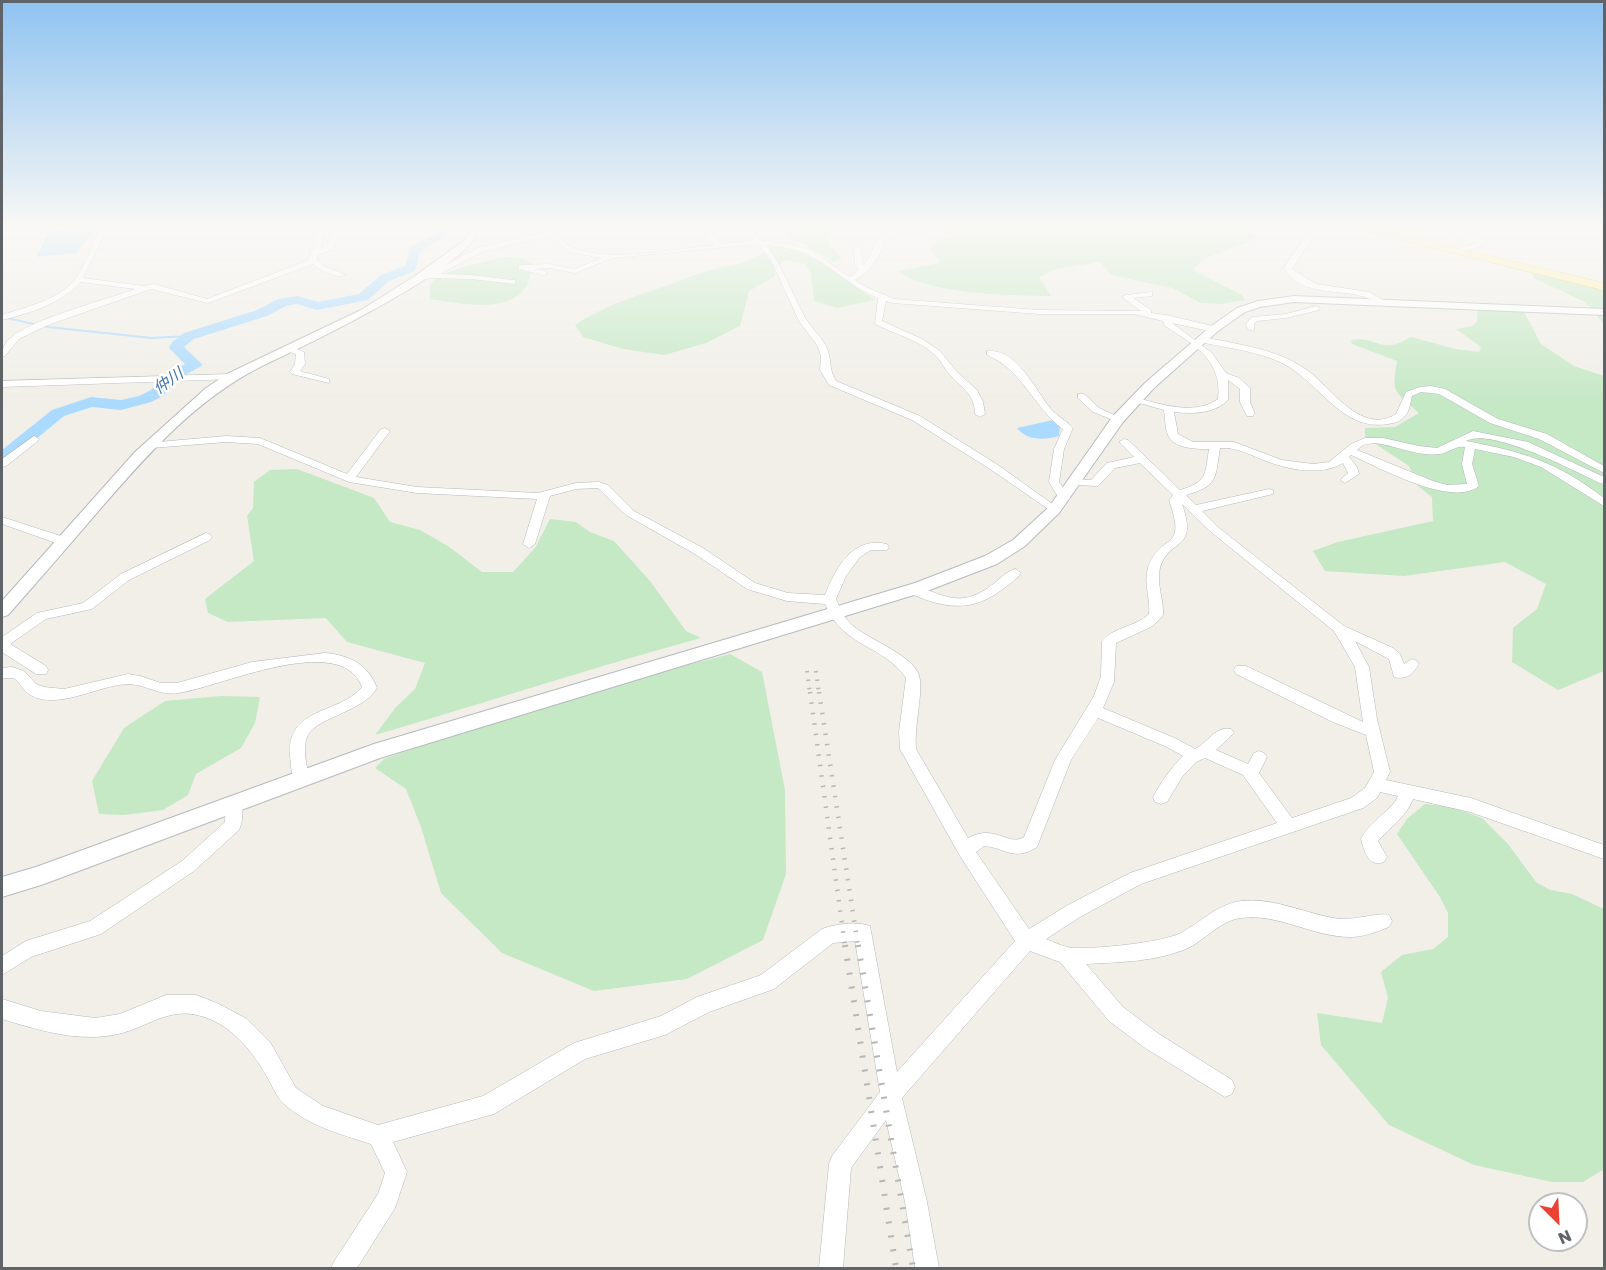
<!DOCTYPE html>
<html>
<head>
<meta charset="utf-8">
<style>
	body { margin:0 }
	#map { position:relative; width:1606px; height:1270px; overflow:hidden; background:#f1efe8; font-family:Poppins,sans-serif }
	canvas { display:block }
	.frame { position:absolute; inset:0; border:3px solid #5f6368; pointer-events:none }
	.north { position:absolute; left:1528px; top:1192px; width:60px; height:60px; box-sizing:border-box; background:#fff; border:2px solid #bfc1c3; border-radius:50%; rotate:156deg; font-size:16px; font-weight:700; line-height:24px; text-align:center; color:#5f6368 }
	.north::after { content:''; display:block; margin:auto; width:21px; height:27px; background:#ea4335; clip-path:polygon(50% 0,100% 100%,50% 72%,0 100%) }
</style>
</head>
<body>
<div id="map">
<canvas width="1606" height="1270"></canvas>
<div class="frame"></div>
<div class="north">N</div>
</div>
<script>
const c = document.querySelector('canvas').getContext('2d');
c.lineJoin = 'round';
function fillPath(path, color) {
  c.fillStyle = color;
  c.fill(path, 'evenodd');
}
function trace(path, color, width, dash) {
  c.strokeStyle = color;
  c.lineWidth = width;
  c.lineCap = dash ? 'butt' : 'round';
  c.setLineDash(dash || []);
  c.stroke(path);
}
function label(font, color, halo, rows, align = 'center') {
  c.font = font + ' Poppins,"Noto Sans JP",sans-serif';
  c.lineWidth = 4.5;
  c.setLineDash([]);
  c.textBaseline = 'middle';
  c.strokeStyle = halo;
  c.fillStyle = color;
  for (const [text, x, y, turn = 0] of rows) {
    c.save();
    c.translate(x, y);
    c.rotate((+turn || 0) * Math.PI / 180);
    c.textAlign = isNaN(turn) ? turn : align;
    if (halo) c.strokeText(text, 0, 0);
    c.fillText(text, 0, 0);
    c.restore();
  }
}
const green = new Path2D(`
	M791,227h57l-18,9 -1,8 13,14 -9,4c-15,-11 -30,-17 -45,-27z
	M985,227h200c21,5 59,-3 72,8l-8,7 -46,17 -10,11 49,25 3,5 -24,4 -20,-1 -29,-15 -61,-13 -11,-13 -43,7 -18,8 12,19c-33,0 -129,-2 -152,-25l40,-8 1,-2 -9,-10 2,-7 21,-10z
	M770,247h16l30,12 59,41 -38,8 -23,-7 -3,-27 -6,-10 -20,-4 -10,8v8l-26,15 -9,35 -34,17 -42,12 -41,-6 -40,-12 -8,-12c27,-18 57,-28 88,-38 16,-5 32,-13 48,-17 23,-6 41,-6 59,-23z
	M505,257l16,1 12,5c-2,7 -3,17 -6,23 -20,29 -68,17 -97,13 0,-6 -2,-13 3,-18 13,-12 54,-20 72,-24z
	M1532,272l72,18v34l-19,-22 -52,-24z
	M1492,310l32,2 17,32 33,22 30,10v295l-46,19 -46,-28 1,-34 24,-19 9,-25 -41,-22 -101,14 -79,-5 -12,-20 25,-9 95,-21 -1,-24 -15,-12 -8,-19 -44,-29v-9l30,-1 24,-14c-24,-22 -28,-19 -22,-52l-45,-17 -1,-4c26,-5 29,16 60,-3l45,12 23,3 2,-5 -25,-18 16,-3 5,-4 1,-11z
	M297,469l77,29 16,24 30,8 28,16 34,26h31l22,-24 15,-29 26,3 14,10 24,9 36,40 36,50 15,7c-110,30 -217,65 -326,97l21,-28 19,-18 10,-26 -78,-21 -21,-24 -98,4 -20,-9 -3,-14 49,-38 -7,-45 6,-8 1,-26 16,-12z
	M730,654l32,18 23,118 1,84 -23,66 -76,39 -93,12 -92,-38 -61,-60 -20,-66 -15,-38 -31,-21 9,-9 28,-10 238,-74z
	M221,696l39,1 -5,26 -14,25 -45,26 -8,21 -25,15 -39,5 -25,-1 -7,-33 32,-53 41,-27z
	M1425,804l27,3 30,11 26,26 28,38 14,8 22,4 32,15v260l-21,13h-31l-78,-17 -85,-40 -68,-80 -4,-32 65,10 6,-25 -7,-26 21,-17 31,-6 15,-12v-24l-8,-16 -43,-63 10,-15z`);
const water = new Path2D(`
	M97,227l-21,26 -40,4 13,-25z
	M1053,420l7,6 -1,10c-15,4 -32,5 -42,-8z`);
const stream = new Path2D(`
	M2,317l46,10 104,11 37,-2`);
const river = new Path2D(`
	M439,227h11l2,3 -4,5 -28,17 -5,19 -26,10 -21,19 -51,10 -20,-6 -11,2 -19,10 -73,23 -10,8 19,18 -25,14 -15,17 -12,6 -30,8 -29,-3 -28,9 -56,46 -6,1v-13l50,-40 39,-13 30,3 18,-4 12,-6 17,-17 17,-9 -16,-16 3,-6 12,-9 73,-23 21,-11 20,-3 20,6 41,-8 22,-19 24,-9 5,-19 30,-16z`);
const street = new Path2D(`
	M55,227h24l-39,6 -3,-2z
	M101,227h7l-25,51 61,8 10,-2 53,15 102,-39 2,-10 4,-4v-11l2,-8h7l-3,21 5,-2 9,-19h7l-10,22 -14,6 -1,5 7,6 22,9c-9,4 -26,-4 -33,-11l-105,39 -57,-14 -103,36 -29,14 -14,17 -3,1c0,-9 3,-15 10,-20 18,-17 96,-38 123,-48l-54,-7c-19,21 -53,32 -79,38v-5c24,-8 58,-15 74,-37 11,-16 17,-34 25,-51z
	M539,227l15,1v5c6,5 14,13 22,16 40,13 97,0 138,-4l-14,-18h7l14,17 32,-4 -3,-5 4,-8h7l-5,8 3,5 30,4 22,6 39,27 9,-7 -4,-4 -1,-19 7,2 2,17c8,-10 11,-22 16,-29 11,-13 44,-6 59,-7 11,-1 21,-3 32,-3l-32,7 -35,-1 -12,3 -6,3 -6,17 -12,16 -12,8 11,7 28,12 145,11 102,1 -19,-14 4,-2 26,-3v4l-19,2 18,12v3l15,2 51,12 1,2 -4,3 -42,-9 40,30 14,20 13,5 11,10v14l5,12 -2,2h-6l-7,-14v-13l-12,-9v20c-14,14 -35,14 -54,12l4,22 15,8h41l48,18 31,4 16,-2 22,-18 14,-6h18l36,8 18,2 36,-17 55,11 76,35v7l-4,-1c-26,-12 -109,-56 -134,-42 58,11 91,21 138,57v8l-63,-39 -27,-10 -39,-8 -3,15 7,22c-27,22 -101,-19 -128,-31l-2,2 8,10 2,7 -14,9 -5,-3 8,-7 -5,-10c-21,13 -53,7 -74,-1 -18,-6 -30,-15 -49,-14 -5,31 -2,38 -34,47l10,10 73,-16 4,1v4l-71,17 17,17 125,98 49,22 7,6 4,10 8,-5 5,2 2,3c-7,11 -12,16 -25,13l-5,-18 -34,-18 14,26 8,52 13,53 -4,8 85,18 133,47v14l-134,-47 -57,-13c-6,17 -23,28 -35,42l9,16 -3,5c-15,6 -20,-11 -23,-23 8,-18 32,-29 37,-43l-18,-4 -3,6 -14,10 -222,76 -61,33 -34,22c8,3 18,8 26,9 23,1 89,-5 109,-15 20,-11 37,-29 60,-32 34,-4 67,14 99,18 15,1 41,-7 49,-4l3,6 -3,6c-13,5 -25,10 -39,10 -37,0 -72,-24 -109,-19 -20,2 -37,23 -55,31 -32,13 -66,13 -100,15l37,43 36,27 73,46 3,7 -3,7 -7,3 -80,-49 -36,-27 -49,-59 -30,-11 -128,147 25,104 12,66h-24l-10,-66 -19,-82 -35,48 -8,100h-24l10,-104 3,-8 48,-64 -25,-151 -22,2 -59,46 -65,23 -44,23 -80,24 -91,55 -101,28 14,30 -12,36 -38,60h-26l4,-8 43,-66 7,-21 -14,-29c-31,-10 -62,-18 -87,-40 -7,-6 -12,-19 -17,-27 -15,-27 -38,-55 -70,-62 -30,-7 -51,13 -79,19 -38,9 -80,-4 -116,-15v-20l39,12 54,7 25,-4 46,-19h30l21,8 30,16 23,23 26,46 27,18 55,19 105,-29 91,-53 87,-27 36,-19 64,-22 61,-46c13,-5 35,-8 48,-3l27,146 118,-131 -55,-85 -60,-107 -1,-17 7,-54c-23,-34 -63,-30 -81,-74l-38,-3 -40,-12 -52,-35 -69,-39 -28,-27 -22,1 -26,7 -15,48 -6,4 -6,-4 14,-45 -120,-6 -68,-11 -91,-38 -32,-2 -75,6 -5,-3 1,-2 79,-7 34,2 87,36 34,-45 4,-1 5,3 -34,46 61,10 121,6 38,-10 23,-1 9,3 26,26 69,37 52,35 33,10 37,2c11,-27 27,-59 62,-51l2,3 -2,3h-16l-11,7 -14,19 -10,23c4,9 7,17 14,24 16,17 68,32 70,57 2,20 -6,46 -4,69l52,89c27,-15 40,9 56,-1l31,-77 39,-64 7,-20 1,-35c11,-14 34,-14 47,-27 2,-15 -6,-31 -1,-46 12,-37 40,-14 21,-68l4,-5 -33,-32 -25,5 -17,18 -23,-1 -5,-3 5,-3 16,1 16,-17 27,-6 -15,-15 5,-3 4,1 52,50c27,-8 25,-15 29,-41 -13,0 -35,0 -41,-14 -3,-7 -3,-18 -4,-25l-35,-10 5,-3c25,7 61,19 84,2 5,-39 -25,-55 -53,-73l-2,-5 -29,-7h-95l-146,-11 -7,-2 -4,20 40,18 18,12 17,21 20,18 6,12 2,12 -5,3 -5,-3c0,-19 -12,-25 -24,-38 -7,-7 -10,-16 -17,-22 -17,-15 -40,-20 -59,-30l3,-26c-28,-11 -48,-34 -74,-45 -12,-5 -25,-6 -38,-8 18,23 26,50 40,74 6,10 15,17 20,27 6,12 2,22 10,35l84,35 78,49 60,43 2,2 -6,3 -64,-44 -78,-49 -83,-35 -9,-15 1,-14 -4,-11 -18,-24 -28,-61 -13,-16 -145,14 -38,15 -26,-5 -13,1 10,2v4h-3l-24,-6v-4h3l27,-1 25,5 28,-11 -33,-6 -20,-17 -67,17 -42,22 31,1 41,5h3v4l-44,-5 -39,-1 -13,2 -4,-2 12,-3 50,-27 68,-16zM1374,443c22,2 43,14 65,11 10,-1 17,-9 26,-7l-3,17 5,20 -20,1 -14,-4 -76,-31 6,-5zM1182,504l29,28 123,99 21,36 8,55 -117,-56h-10l-2,4 2,4 97,48 33,13 8,37 -9,16 -14,10 -59,20 -33,-45 8,-16 -3,-4 -5,-2 -5,2 -6,11 -32,-14 18,-17 -3,-4c-14,-4 -24,14 -36,20l-18,-10 -74,-31 11,-26 2,-39 37,-17 10,-11c1,-15 -7,-32 -3,-47 9,-31 39,-16 22,-64zM1098,718l69,29 16,9c-12,12 -22,26 -30,41l2,5 6,2 6,-2 15,-25 14,-15 9,-4 38,17 34,48 -147,50 -62,32 -39,24 -53,-77 8,-6c23,2 29,16 53,1l34,-87z
	M1312,227h7l-27,42 24,15 53,8 14,8v4h-6c-21,-20 -78,-2 -93,-37z
	M1425,227h14l34,8 -1,-8h6l1,7 8,10 -30,10v-4l22,-8 -2,-2z
	M1316,306l4,2 -1,2 -33,8 -29,3 -3,3v7l-7,-2 -1,-5 6,-7 34,-3z
	M1203,337c29,6 58,10 85,22 8,4 17,9 24,15 22,18 51,61 84,40l10,-22 14,-5 11,-1 14,3 53,30 49,15 57,32v7l-65,-34 -49,-16 -51,-29 -18,-2 -9,4c-2,7 -2,15 -8,21 -4,5 -10,6 -16,7 -46,8 -68,-41 -104,-60 -26,-13 -56,-16 -84,-22v-4z
	M289,346l15,6 1,12 -5,7 29,8v4l-37,-9 -2,-2 5,-8 1,-10 -10,-3 -1,-2z
	M987,351c30,-3 48,39 64,58 7,8 16,12 22,19l-9,21 -5,33 11,16 -2,2h-8l-11,-18 5,-33 9,-20c-30,-22 -41,-60 -76,-74z
	M231,374l3,1v4l-232,8v-6z
	M1078,394h6l15,14 24,11 -5,3 -25,-10 -15,-14z
	M34,436l5,3 -1,2 -32,25 -4,1v-8z
	M2,517l65,21 2,3 -6,4 -4,-1 -57,-20z
	M206,533l4,1 2,3 -2,3 -81,40 -37,29 -46,10 -36,25 36,22 2,4 -2,4h-10l-34,-22v-15l35,-24 46,-10 38,-29z
	M1015,569l6,4c-5,7 -14,13 -21,18 -31,23 -60,16 -93,1l-1,-3 6,-4c30,8 45,24 76,3 9,-6 17,-16 27,-19z
	M325,653c24,2 43,11 52,35 -15,26 -66,29 -71,52 -3,12 1,26 3,38l-2,4 -6,2 -6,-2c-4,-8 -4,-18 -5,-27 -3,-49 49,-40 72,-68 -21,-57 -144,1 -184,6 -18,3 -31,-8 -49,-9 -30,0 -75,30 -103,8 -4,-4 -7,-10 -12,-14h-12v-10l10,-1 12,4 12,13 8,3 20,2 64,-15 12,2 21,7h16l75,-21z
	M234,796l6,2c4,9 3,24 -1,32l-45,41 -93,63 -70,23 -29,18v-19l24,-15 64,-20 92,-60 43,-39 1,-19 2,-5z`);
const secondary = new Path2D(`
	M469,227h9c6,34 -182,123 -214,138 -67,33 -115,88 -163,143 -31,36 -62,72 -93,107l-6,2v-16l133,-149 71,-64 21,-14 134,-64 54,-34 51,-37 3,-6z
	M1294,296l310,13v6l-310,-13 -34,5 -15,5 -27,19 -64,57 -31,34 -64,91 -34,33 -28,18 -70,27 -547,167 -336,126 -42,13v-20l34,-10 338,-123 541,-161 70,-27 28,-16 36,-33 64,-91 33,-34 64,-55 27,-19 21,-7z`);
const primary = new Path2D(`
	M1349,227h20l235,56v7z`);
const railFar2 = new Path2D(`
	M807,671l3,23
	M816,671l3,23`);
const railFar1 = new Path2D(`
	M810,692l35,254
	M819,692l39,254`);
const rail = new Path2D(`
	M845,945l51,323
	M858,945l55,323`);
const farWaternames = [
	["仲川",169,382,-35]
];
fillPath(green, '#c5e8c5');
fillPath(water, '#aadaff');
trace(stream, '#aadaff', 2);
fillPath(river, '#aadaff');
trace(street, '#b5b8bc', 1);
trace(secondary, '#b6babf', 2);
trace(primary, '#f2c960', 1);
fillPath(street, '#fff');
fillPath(secondary, '#fff');
fillPath(primary, '#fff2af');
trace(railFar2, '#b6b7b8', 4, [1.5, 7]);
trace(railFar1, '#b6b7b8', 4.5, [1.5, 9]);
trace(rail, '#b6b7b8', 6, [2, 12]);
const sky = c.createLinearGradient(0, 0, 0, 405);
sky.addColorStop(0, '#8fc3f1');
sky.addColorStop(0.56, '#f9f8f5');
sky.addColorStop(1, '#f9f8f500');
c.fillStyle = sky;
c.fillRect(0, 0, 1606, 405);
label('italic 16px', '#4174aa', '#fff', farWaternames);
</script>
</body>
</html>
